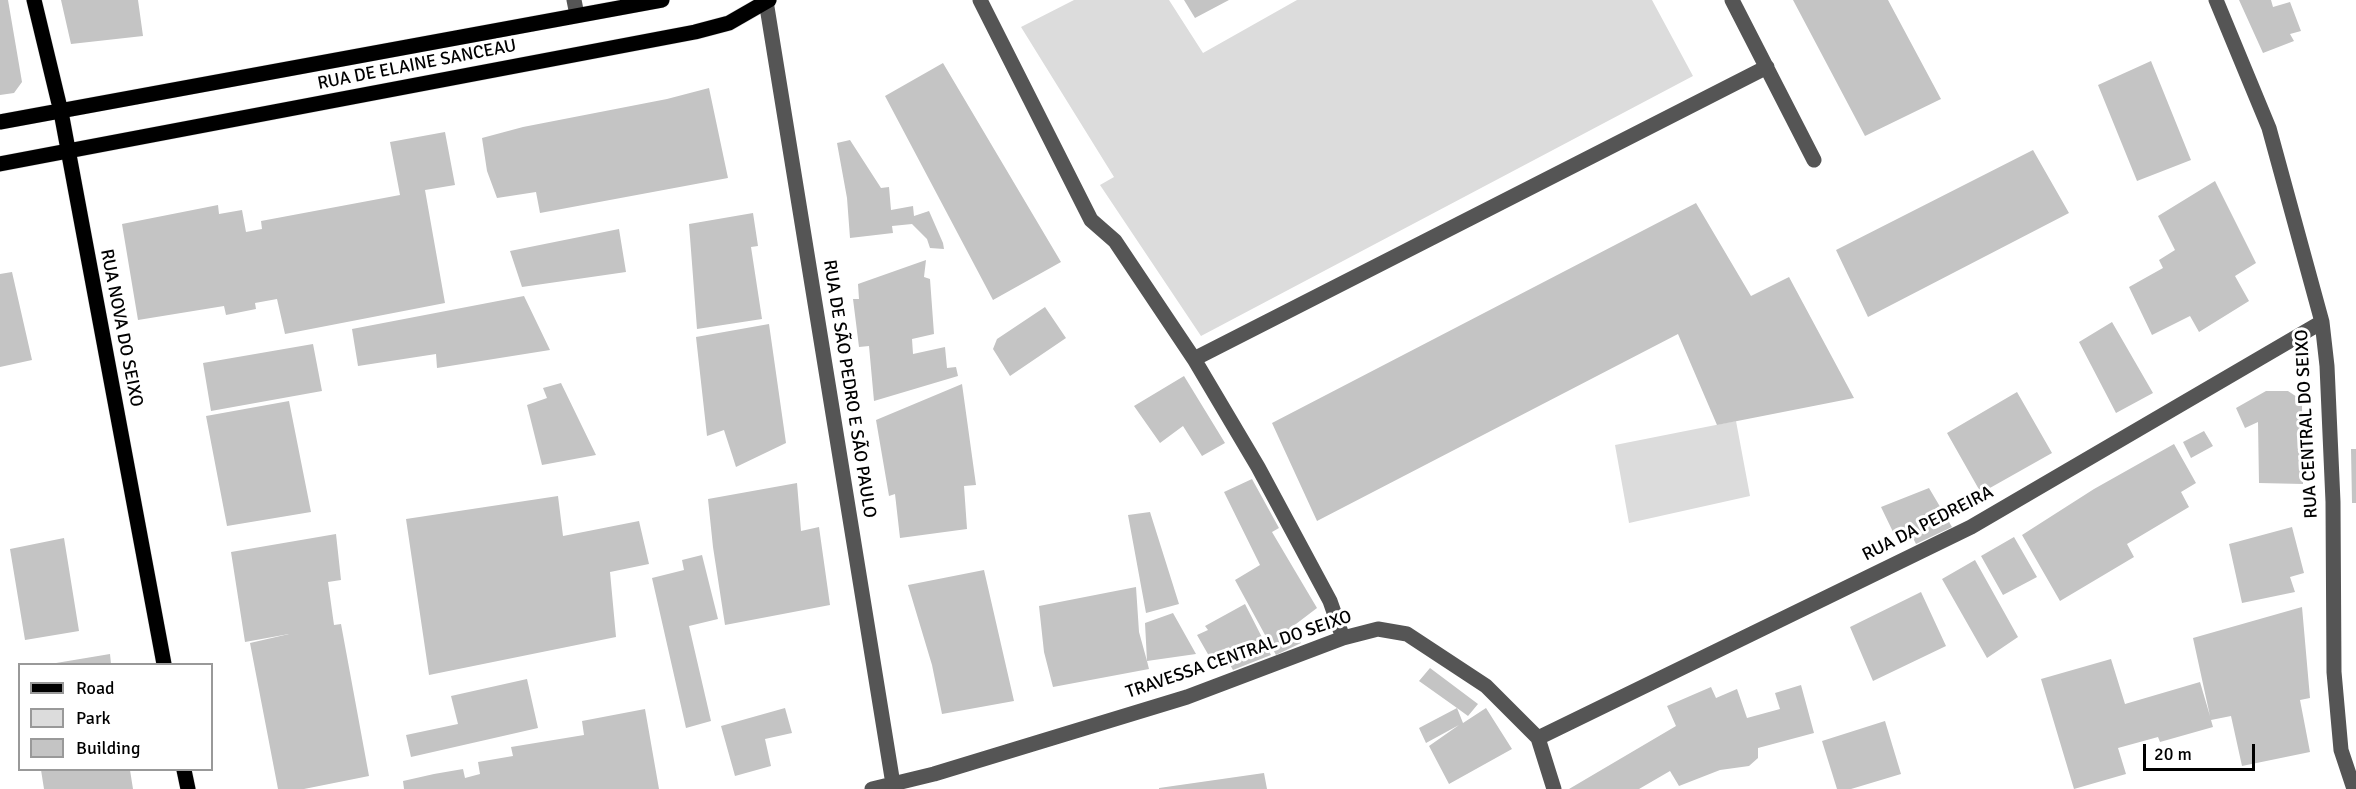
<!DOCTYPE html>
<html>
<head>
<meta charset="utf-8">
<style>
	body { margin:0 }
	#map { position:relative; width:2356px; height:789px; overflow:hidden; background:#fff; font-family:Signika,sans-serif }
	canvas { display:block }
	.legend { position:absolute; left:18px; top:663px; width:195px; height:108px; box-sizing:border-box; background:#fff; border:2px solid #999; margin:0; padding:8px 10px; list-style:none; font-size:18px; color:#000 }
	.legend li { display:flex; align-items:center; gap:12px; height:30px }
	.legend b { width:30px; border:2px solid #999 }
	.scale { position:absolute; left:2143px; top:744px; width:112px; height:27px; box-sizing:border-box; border:3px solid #000; border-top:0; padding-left:8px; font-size:18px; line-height:21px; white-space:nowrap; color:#000; -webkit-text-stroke:4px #fff; paint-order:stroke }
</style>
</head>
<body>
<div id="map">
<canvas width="2356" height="789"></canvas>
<ul class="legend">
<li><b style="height:8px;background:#000"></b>Road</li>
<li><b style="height:16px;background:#dcdcdc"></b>Park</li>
<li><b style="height:16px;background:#c4c4c4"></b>Building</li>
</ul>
<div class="scale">20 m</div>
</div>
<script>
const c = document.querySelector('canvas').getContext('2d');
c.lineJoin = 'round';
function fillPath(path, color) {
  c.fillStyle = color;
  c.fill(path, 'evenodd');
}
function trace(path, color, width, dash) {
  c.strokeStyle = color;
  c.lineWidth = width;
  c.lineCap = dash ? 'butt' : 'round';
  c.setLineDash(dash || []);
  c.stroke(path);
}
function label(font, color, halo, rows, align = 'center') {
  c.font = font + ' Signika,sans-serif';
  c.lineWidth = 6;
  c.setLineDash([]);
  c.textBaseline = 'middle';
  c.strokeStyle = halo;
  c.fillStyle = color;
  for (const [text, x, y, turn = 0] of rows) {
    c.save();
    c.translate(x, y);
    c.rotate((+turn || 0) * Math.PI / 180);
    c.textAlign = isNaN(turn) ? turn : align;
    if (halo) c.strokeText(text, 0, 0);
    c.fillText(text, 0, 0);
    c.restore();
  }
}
const green = new Path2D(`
	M1074,0h95l34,53 94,-53h355l41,76 -492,260 -101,-151 14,-8 -93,-150z
	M1736,421l14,75 -121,27 -14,-78z`);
const building = new Path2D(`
	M0,0h8l14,82 -8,11 -14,2z
	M61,0h77l5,36 -72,8z
	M1184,0h45l-34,18z
	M1793,0h95l53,99 -76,37z
	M2239,0h32l2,7 17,-5 11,29 -11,3 4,7 -31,12z
	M2151,61l40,99 -54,21 -39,-96z
	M943,63l118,199 -68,38 -108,-204z
	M709,88l19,90 -188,35 -4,-21 -39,6 -10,-27 -5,-33 41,-11 144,-28z
	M445,132l10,53 -30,5 20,113 -160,31 -8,-35 -22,4 1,6 -30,6 -2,-9 -86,14 -16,-96 96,-19 1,9 23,-4 4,22 16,-3 -1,-8 139,-26 -10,-53z
	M850,140l31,48 8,-1 2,23 22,-4 1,10 15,-5 14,32 1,6 -14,-1 -3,-9 -15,-15 -20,2 1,7 -43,5 -3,-40 -10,-55z
	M2033,150l36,63 -201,104 -32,-67z
	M2215,181l41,82 -21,13 14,25 -50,31 -9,-16 -38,19 -23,-48 34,-19 -4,-8 16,-10 -17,-34z
	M1696,203l55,93 38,-19 65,121 -137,27 -39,-91 -361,187 -45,-98z
	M753,213l5,33 -7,1 11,72 -65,10 -8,-105z
	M619,229l7,43 -104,15 -12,-36z
	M926,260l-2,17 6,2 4,55 -22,5 1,15 32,-7 2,21 9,-1 2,9 -84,25 -5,-55 -10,1 -6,-48h6l-1,-15z
	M12,272l20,88 -32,7v-93z
	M524,296l26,54 -113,18 -1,-14 -78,12 -6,-37z
	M1045,307l21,31 -56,38 -17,-27 4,-10z
	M2112,322l41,71 -37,20 -37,-71z
	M769,324l17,119 -50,24 -12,-37 -17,6 -11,-99z
	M313,344l9,47 -111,20 -8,-48z
	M1184,376l41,67 -23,13 -19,-30 -23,17 -26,-37z
	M561,383l35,72 -54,10 -15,-60 20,-7 -4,-10z
	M962,384l14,101 -12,1 3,43 -67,9 -5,-44 -6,2 -13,-76z
	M2266,391h22l9,6 5,8 1,79 -44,-1 -1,-61 -13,6 -9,-20z
	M2017,392l35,61 -71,40 -34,-60z
	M289,401l22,111 -84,14 -21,-110z
	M2204,431l9,15 -22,12 -8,-16z
	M2174,444l22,39 -15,9 8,15 -62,37 7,13 -74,44 -38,-66 72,-46z
	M2351,449h5v54h-4z
	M1252,479l27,49 -7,4 45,76 -25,19 9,16 -25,12 -41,-75 25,-15 -36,-73z
	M797,483l4,48 18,-4 11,78 -105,20 -12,-78 -5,-48z
	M1929,488l23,39 -36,17 -8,-16 -14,6 -13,-27z
	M558,496l5,40 76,-15 10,43 -39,8 6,65 -187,38 -23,-156z
	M1150,512l29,92 -33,9 -18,-98z
	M2292,527l12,46 -14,4 5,15 -53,11 -13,-59z
	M336,534l5,46 -13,2 6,43 7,-1 28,152 -65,13h-26l-28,-146 39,-9 -44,8 -14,-90z
	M2014,537l23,40 -34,18 -22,-39z
	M64,538l15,93 -54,9 -15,-91z
	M702,555l16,64 -29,7 22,95 -25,7 -34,-150 32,-8 -2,-10z
	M1975,560l43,77 -31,21 -45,-79z
	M984,570l30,131 -72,13 -10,-49 -24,-80z
	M1136,587l3,45 8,29 -2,-38 28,-10 23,41 -49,7 2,8 -96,18 -9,-35 -5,-46z
	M1921,592l25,54 -73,35 -23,-54z
	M1245,604l26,51 -38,15 -8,-14 -12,7 -16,-28 11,-5 -3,-4z
	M2302,607l8,91 -10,2 10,52 -68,14 -11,-50 -20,4 2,7 -53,15 -2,-5 -40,11 8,26 -52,15 -33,-110 70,-20 14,45 75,-22 10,34 -17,-78z
	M110,654l1,10h-55v-1z
	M1430,668l48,36 -10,12 -11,-8 6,15 23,-15 26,41 -63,35 -20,-38 30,-21 -33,18 -7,-15 38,-20 -38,-27z
	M527,679l11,49 -127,29 -5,-22 52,-11 -7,-28z
	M1801,685l13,48 -56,15v10l-9,8 -29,4 -41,16 -9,-15 -31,18h-70l107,-63 -9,-20 44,-19 5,11 21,-9 10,29 33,-9 -5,-16z
	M785,708l7,25 -27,6 6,27 -36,10 -14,-50z
	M645,709l14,80h-255l-1,-8 31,-7 29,-5 2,9 15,-4 -2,-12 35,-6 -2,-9 73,-12 -2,-14z
	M1885,721l16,53 -50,15h-14l-15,-48z
	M41,770h89l3,19h-89z
	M1264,773l3,16h-108v-1z`);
const minor = new Path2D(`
	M574,0l3,15
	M980,0l111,220 24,21 79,118 64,108 72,134 13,37
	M1732,0l82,160
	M2216,0l53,128 53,194 5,44 6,136 1,170 7,78 13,39
	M766,1l127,783 3,5
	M1194,359l573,-292
	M1538,738l433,-211 351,-205
	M872,789l62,-15 253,-77 156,-59 35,-9 29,5 79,52 52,52 16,51`);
const major = new Path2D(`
	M34,0l27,112 103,552
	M0,122l662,-122
	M0,164l695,-132 34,-9 40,-23
	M184,770l4,19`);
const streetNames = [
	["RUA DE ELAINE SANCEAU",417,65,-11],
	["RUA NOVA DO SEIXO",121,328,79],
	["RUA DE SÃO PEDRO E SÃO PAULO",849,389,81],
	["RUA CENTRAL DO SEIXO",2307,424,-93],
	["RUA DA PEDREIRA",1928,524,-27],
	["TRAVESSA CENTRAL DO SEIXO",1239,655,-19]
];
fillPath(green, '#dcdcdc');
fillPath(building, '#c4c4c4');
trace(major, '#dbdbdb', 16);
trace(minor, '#555', 15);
trace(major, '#000', 15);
label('18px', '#000', '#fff', streetNames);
</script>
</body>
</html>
